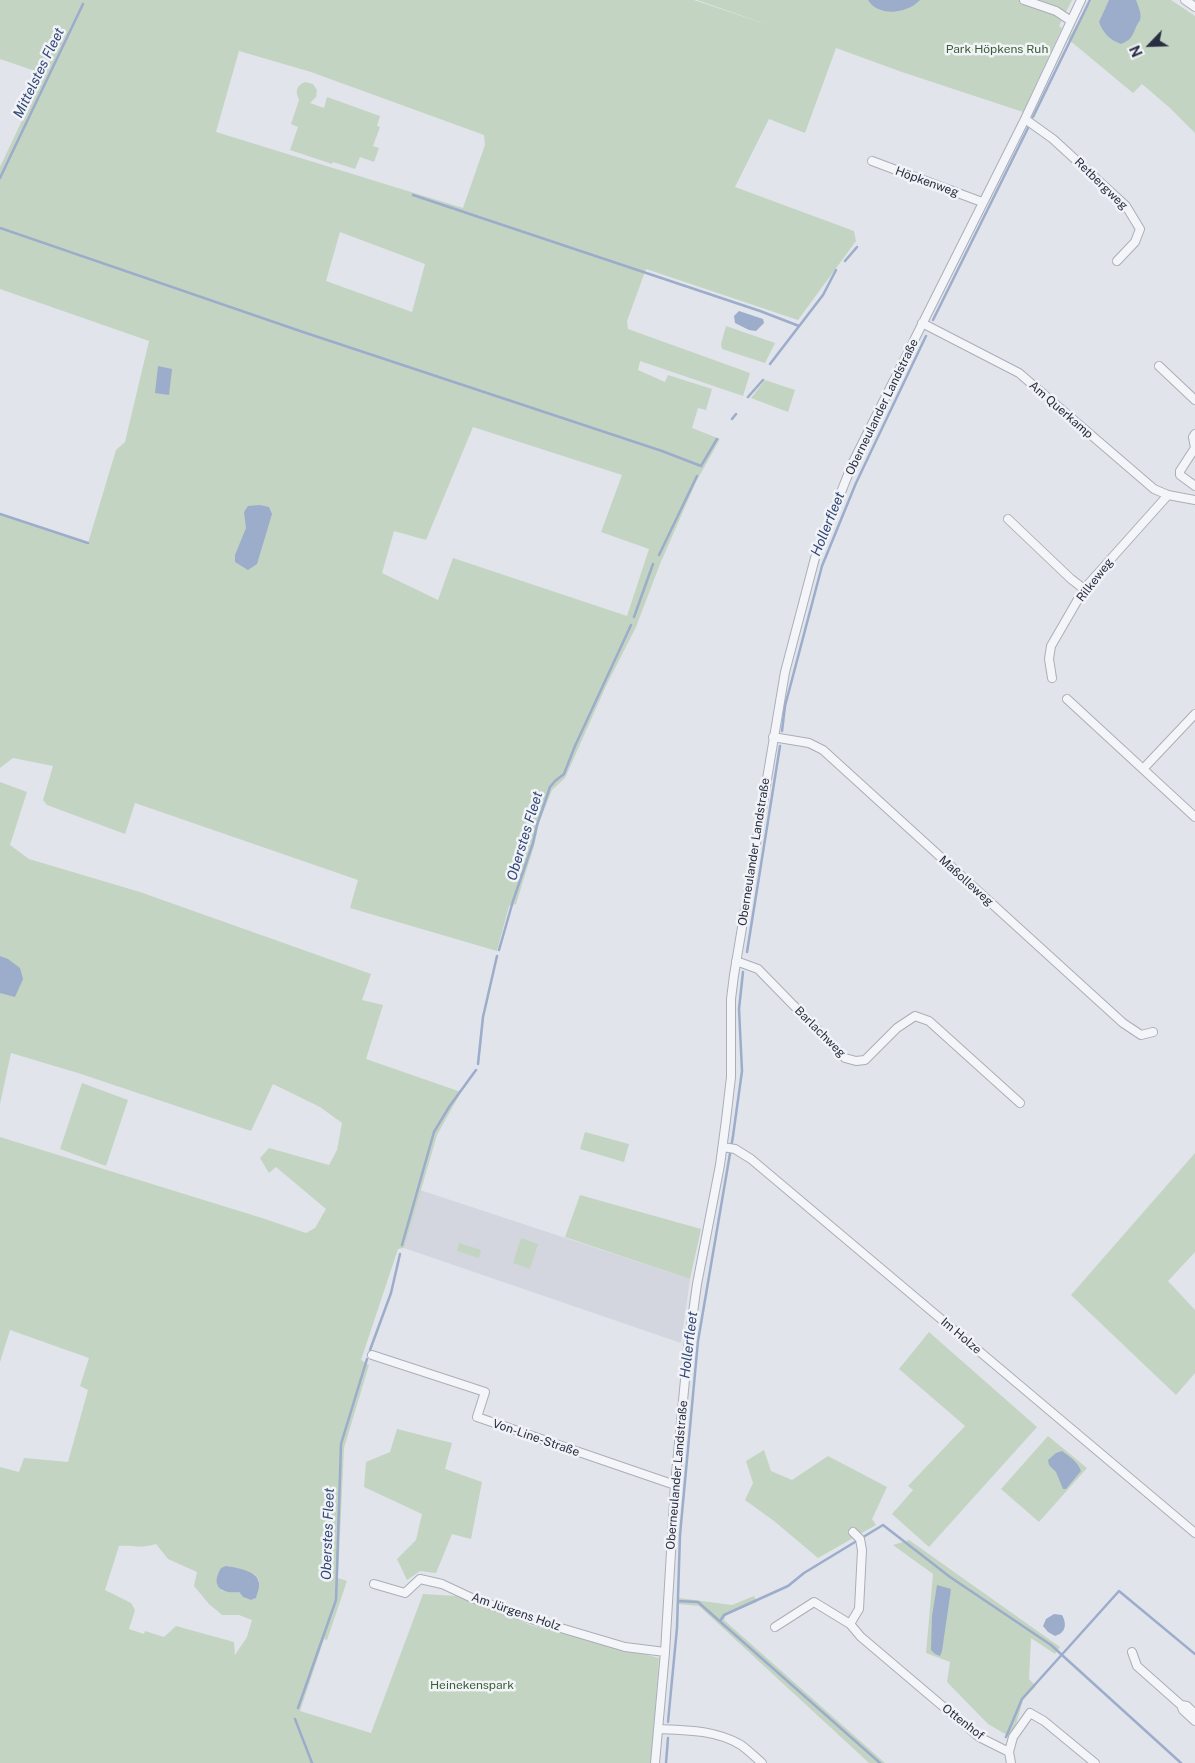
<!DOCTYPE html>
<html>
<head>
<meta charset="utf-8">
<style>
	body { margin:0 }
	#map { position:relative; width:1195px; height:1763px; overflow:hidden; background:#e1e4ea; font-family:"Public Sans",sans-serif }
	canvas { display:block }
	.north { position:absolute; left:1125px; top:20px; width:50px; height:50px; -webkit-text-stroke:4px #f1f3f7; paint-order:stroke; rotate:246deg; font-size:14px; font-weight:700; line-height:20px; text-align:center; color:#292f42 }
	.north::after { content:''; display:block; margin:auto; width:18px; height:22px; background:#292f42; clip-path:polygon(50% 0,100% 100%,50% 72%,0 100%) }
</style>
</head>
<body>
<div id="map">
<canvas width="1195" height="1763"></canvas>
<div class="north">N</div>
</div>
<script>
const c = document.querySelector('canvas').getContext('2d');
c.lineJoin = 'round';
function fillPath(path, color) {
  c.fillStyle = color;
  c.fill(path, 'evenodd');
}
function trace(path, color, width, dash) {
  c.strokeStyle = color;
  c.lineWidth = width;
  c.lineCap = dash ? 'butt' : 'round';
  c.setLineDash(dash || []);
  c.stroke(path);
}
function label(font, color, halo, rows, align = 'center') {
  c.font = font + ' "Public Sans",sans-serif';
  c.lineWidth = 5;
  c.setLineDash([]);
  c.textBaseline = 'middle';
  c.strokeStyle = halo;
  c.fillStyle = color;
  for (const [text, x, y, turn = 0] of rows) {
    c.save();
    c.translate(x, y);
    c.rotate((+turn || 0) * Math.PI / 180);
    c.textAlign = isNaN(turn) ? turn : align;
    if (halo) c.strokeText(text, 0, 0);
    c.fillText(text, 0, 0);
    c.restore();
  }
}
const built = new Path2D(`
	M420,1190l270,89 -9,64 -277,-95z`);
const green = new Path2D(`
	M0,0h694l80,27 -77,-27h375l-13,26 3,2 -39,84 -121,-40 -66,-24 -31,85 -36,-14 -34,68 119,44 2,10 -58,79 -152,-51 -19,52 1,8 122,44 -7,23 -103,-35 -2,9 27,12 3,-7 44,14 -6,21 -8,-2 -6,20 28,11 -24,43 -36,82 -24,63 -30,59 -41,92 -13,12 -13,33 -5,23 -18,58 -7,2 -12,45 -147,-43 8,-28 -223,-77 -10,31 -78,-29 -4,-5 10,-34 -40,-8 -13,10v-255l88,30 28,-93 9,-8 24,-101 -149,-52v-122l44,-93 -44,-15zM239,51l72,21 173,63 1,10 -22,63 -247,-76zM340,232l85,32 -13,48 -86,-31zM473,427l149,48 -21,57 48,17 -22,67 -174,-58 -15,42 -56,-27 12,-42 32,9z
	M1092,0h79l24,16v117l-25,-25 -28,-24 -9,9 -65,-54z
	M305,82l8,2 4,6 -1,7 -6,6 14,5 3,-11 53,19 -3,10 3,1 -7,19 6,2 -5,14 -14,-5 -5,12 -22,-7 -1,2 -42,-14 8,-23 -7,-3 8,-24c-4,-9 -3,-14 6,-18z
	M726,326l49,17 -10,20 -43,-14 -1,-5z
	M765,380l30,10 -7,22 -37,-14z
	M0,782l27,10 -17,53 19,14 111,33 231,82 -9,26 21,5 -17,54 95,33 -24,43 -33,113 -6,1 -37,111 8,5 -25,83 -6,130 9,3 -20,59 -3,-1 -24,72 71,22 52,-139 33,2 38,13 36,16 129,33 -8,105h-651v-296l19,5 5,-14 44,4 20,-72 -8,-4 9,-28 -79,-28 -10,32v-225l262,81 44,15 9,-5 11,-19 -50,-42 -7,6 -9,-15 9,-10 60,17 8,-15 5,-27 -22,-16 -47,-23 -22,47 -173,-58 -67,-20 -11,51zM156,1544l12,15 29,13 -3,14 15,18 13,11h17l13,5 -5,17 -12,18 -1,-13 -58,-16 -12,11 -19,-6 -1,3 -15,-5 6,-19 -4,-7 -26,-13 14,-44c15,-1 21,3 37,-2zM254,1574l5,6 -3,18 -5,2 -8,-3 -4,-5 -17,-1 -5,-7v-7z
	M82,1083l46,17 -22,66 -46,-17z
	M585,1132l44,12 -5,18 -44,-13z
	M1195,1153v99l-27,29 27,29v63l-19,22 -105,-100z
	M580,1195l121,34 -11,50 -125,-42z
	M521,1238l17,6 -8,25 -17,-6z
	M459,1243l22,7 -2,8 -22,-7z
	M929,1332l108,95 -108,120 -37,-33 21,-24 -5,-4 57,-60 -66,-57z
	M397,1429l55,14 -7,26 37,13 -11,57 -19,-5 -16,39 -16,-2 -13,9 -10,-21 19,-19 6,-26 -58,-27 2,-25 24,-10z
	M1048,1436l39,32 -48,54 -38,-33z
	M764,1450l7,21 21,9 36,-24 59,31 -15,32 4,6 -58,33 -44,-37 -29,-21 8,-17 -7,-22z
	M909,1540l151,107 -5,7 -24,-16 -2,41 7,7 -13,14 -11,38 -24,-14 -41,-42 3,-20 -24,-9 7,-79 -40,-29z
	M754,1596l3,6 -31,13 -2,5 161,143h-16l-170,-157 -21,-2 1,-6 53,7z`);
const water = new Path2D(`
	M868,0h52c-13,14 -42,17 -52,0z
	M1109,0h27c2,6 6,14 4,20 -1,2 -3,4 -4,7 -4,10 -5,13 -15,17 -11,-4 -18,-11 -22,-22z
	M739,311l24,8 1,4 -8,8 -7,-1 -14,-7 -1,-7z
	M158,366l14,3 -3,26 -14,-2z
	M260,505l9,2 3,7 -15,50 -9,6 -13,-8v-7l11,-27 -2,-16 4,-6z
	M0,956l8,3 12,9 3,11 -8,18 -15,-4z
	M1062,1451c7,5 16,11 19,20l-15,18h-3l-7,-17 -7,-7 -1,-5 8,-7z
	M226,1566c11,2 35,5 33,20 0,3 -2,8 -3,12l-5,2 -8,-3 -4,-5c-18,2 -29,-6 -18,-24z
	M937,1585l14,4 -9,62 -2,5 -5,-2 -4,-4 1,-34z
	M1054,1614l8,1c5,9 4,18 -7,21l-7,-4 -5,-6 3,-7z`);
const stream = new Path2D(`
	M1033,117l57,-117
	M0,178l83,-174
	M413,195l347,116 39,15
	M0,228l303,104 359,119 39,15
	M845,261l12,-14
	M933,320l95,-192
	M770,364l53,-69 13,-25
	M748,397l15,-17
	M732,419l4,-5
	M701,466l16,-27
	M0,514l88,29
	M659,555l38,-79
	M634,617l19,-53
	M782,731l3,-25 37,-140 34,-83 70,-147
	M499,950l14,-49 20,-58 4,-18 13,-38 5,-6 9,-7 11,-28 56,-121
	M747,952l33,-206
	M478,1064l5,-47 14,-61
	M402,1245l32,-113 15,-25 27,-37
	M370,1350l21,-57 9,-39
	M678,1601l20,1 182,161
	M720,1621l4,-6 64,-29 16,-13 79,-48 67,52 101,68 130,118
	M298,1708l38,-108 5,-156 26,-85
	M295,1719l17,44
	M668,1722l9,-94 3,-93 18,-194 35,-205 9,-65 -3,-62 4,-37
	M1006,1737l16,-38 97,-108 76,63
	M666,1763l2,-25`);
const minor = new Path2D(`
	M1024,0l32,11 15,10
	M1185,0l10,7
	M1025,119l28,20 73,67 14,23 -5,13 -18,19
	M872,161l110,41
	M922,323l97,50 135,116 14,6 27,5
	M1159,366l36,34
	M1195,434l-2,3 2,11 -15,23v4l15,11
	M1008,519l63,60 13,10
	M1052,678l-3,-19 2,-13 33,-57 84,-94
	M1067,699l128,118
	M773,737l36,6 14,7 300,273 18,12 12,-3
	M1143,769l52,-55
	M736,961l22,8 87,89 11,3 9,-1 32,-32 18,-12 14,5 91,82
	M723,1147l12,2 16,10 444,374
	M372,1355l113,37 -8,25 198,68
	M374,1584l31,9 15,-14 22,5 30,14 65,23 88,26 40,5
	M850,1624l9,-15 3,-59 -2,-11 -7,-7
	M775,1627l39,-25 36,22 11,13 118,100 30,15 4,-15 17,-24 14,8 51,42
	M1132,1652l5,14 44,39 2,5 12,11
	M1181,1705l6,1 8,8
	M658,1729c28,1 58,1 83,16 7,5 14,12 21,18
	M1009,1752l2,11
	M655,1763l10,-111 10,-167 13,-137 9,-64 23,-119 6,-45 5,-43v-78l3,-24 51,-303 30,-114 38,-96 172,-343 56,-119`);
const parkNames = [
	["Park Höpkens Ruh",997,49],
	["Heinekenspark",472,1685]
];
const streetNames = [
	["Höpkenweg",927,182,20],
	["Retbergweg",1101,184,44],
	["Oberneulander Landstraße",882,407,-64],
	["Am Querkamp",1061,410,41],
	["Rilkeweg",1095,580,-52],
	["Oberneulander Landstraße",754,852,-81],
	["Maßolleweg",966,881,42],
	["Barlachweg",820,1032,45],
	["Im Holze",961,1336,40],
	["Von-Line-Straße",536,1438,19],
	["Oberneulander Landstraße",677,1475,-85],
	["Am Jürgens Holz",516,1612,19],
	["Ottenhof",963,1722,38]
];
const waterNames = [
	["Mittelstes Fleet",39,73,-64],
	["Hollerfleet",828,524,-68],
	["Oberstes Fleet",525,836,-73],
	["Hollerfleet",689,1345,-83],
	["Oberstes Fleet",328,1534,-88]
];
fillPath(built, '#d3d6df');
fillPath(green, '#c4d4c2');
fillPath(water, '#9caccb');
trace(stream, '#9caccb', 2.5);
trace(minor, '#aaaeb8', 10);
trace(minor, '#f4f5f8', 8);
label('12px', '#395e36', '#f1f3f7', parkNames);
label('12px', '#292f42', '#f1f3f7', streetNames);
label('italic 14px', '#324877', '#f1f3f7', waterNames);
</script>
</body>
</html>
